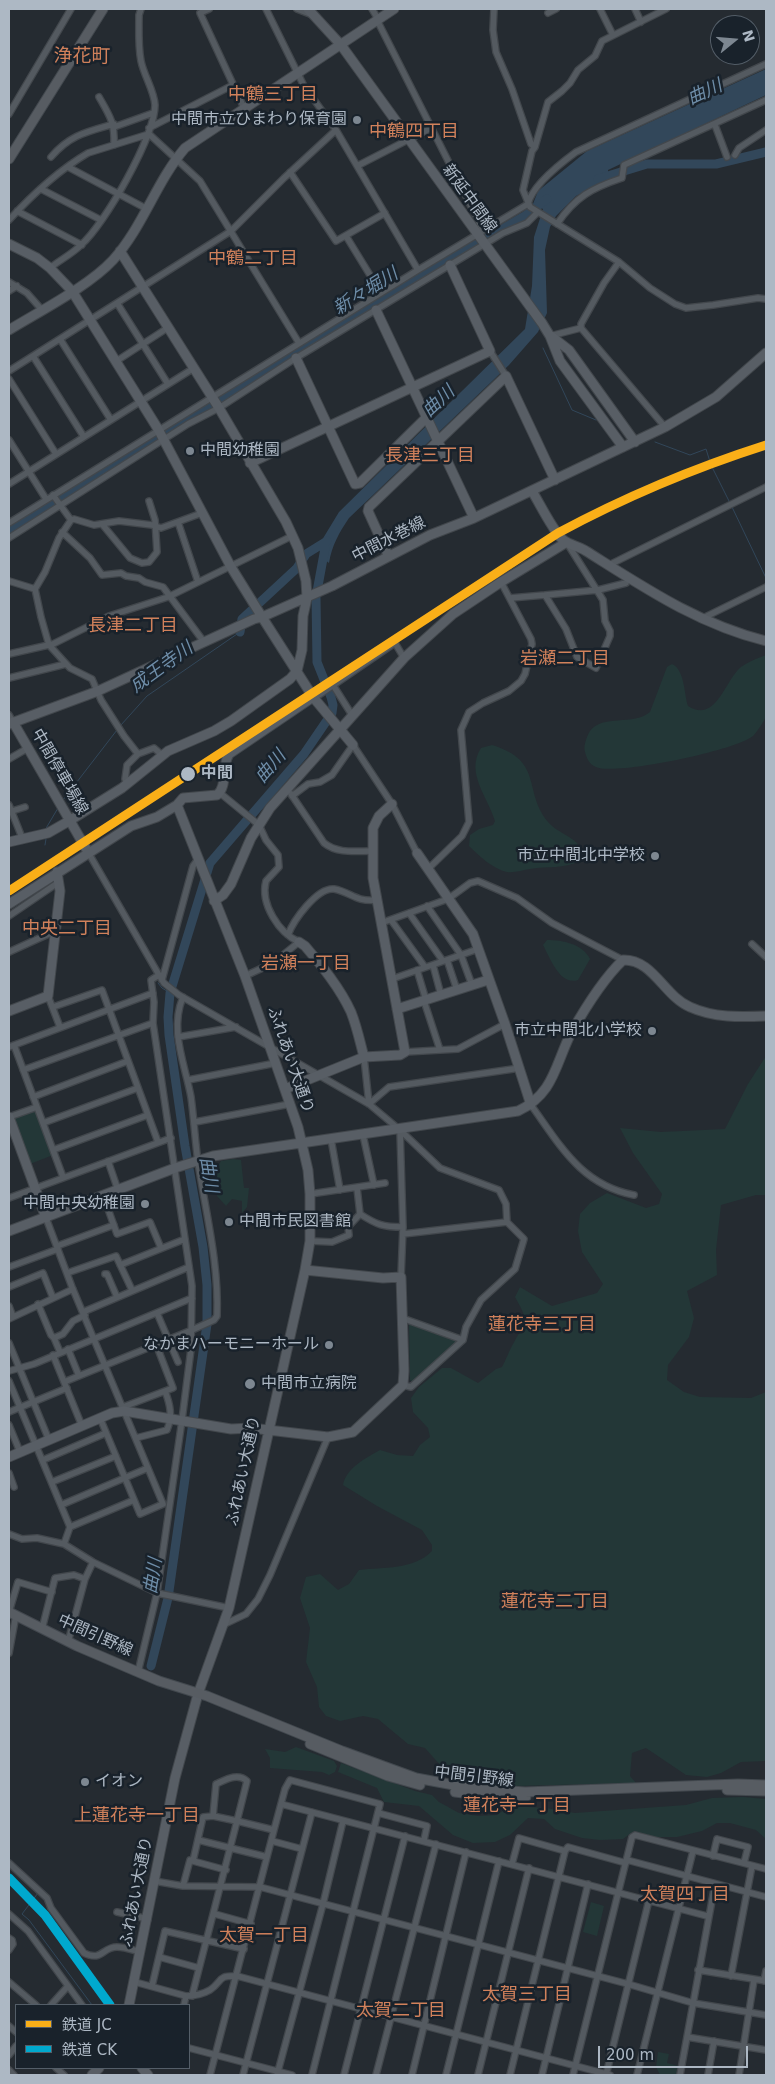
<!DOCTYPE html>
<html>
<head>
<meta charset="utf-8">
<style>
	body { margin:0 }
	#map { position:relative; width:775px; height:2084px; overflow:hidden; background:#252b31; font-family:"DejaVu Sans","Noto Sans JP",sans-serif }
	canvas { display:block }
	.frame { position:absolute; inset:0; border:10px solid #adb8c4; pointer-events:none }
	.legend { position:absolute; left:15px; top:2004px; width:175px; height:65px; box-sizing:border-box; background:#19222b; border:1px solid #545e68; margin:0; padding:6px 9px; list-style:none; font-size:15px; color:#adb8c4 }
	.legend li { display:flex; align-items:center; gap:10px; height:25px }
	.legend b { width:25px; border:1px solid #545e68 }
	.north { position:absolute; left:710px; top:15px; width:50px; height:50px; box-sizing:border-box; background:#19222b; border:1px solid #545e68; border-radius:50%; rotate:73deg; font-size:14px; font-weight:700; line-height:20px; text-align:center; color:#adb8c4 }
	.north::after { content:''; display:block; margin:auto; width:18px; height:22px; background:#7d8791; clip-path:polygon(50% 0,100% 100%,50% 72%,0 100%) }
	.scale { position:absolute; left:598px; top:2046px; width:150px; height:22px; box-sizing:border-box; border:2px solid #adb8c4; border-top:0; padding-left:6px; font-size:15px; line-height:18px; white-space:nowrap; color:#adb8c4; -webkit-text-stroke:4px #19222b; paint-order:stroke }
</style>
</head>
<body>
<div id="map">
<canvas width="775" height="2084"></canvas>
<div class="frame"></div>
<ul class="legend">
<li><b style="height:6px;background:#faaf18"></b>鉄道 JC</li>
<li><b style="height:6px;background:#00a9ce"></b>鉄道 CK</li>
</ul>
<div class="north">N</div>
<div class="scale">200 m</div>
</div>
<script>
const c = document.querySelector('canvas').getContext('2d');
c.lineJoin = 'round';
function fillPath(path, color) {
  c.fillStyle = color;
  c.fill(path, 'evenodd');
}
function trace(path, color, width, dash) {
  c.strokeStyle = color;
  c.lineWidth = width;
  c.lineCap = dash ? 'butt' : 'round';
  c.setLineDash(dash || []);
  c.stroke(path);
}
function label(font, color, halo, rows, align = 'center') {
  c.font = font + ' "DejaVu Sans","Noto Sans JP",sans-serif';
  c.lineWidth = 5;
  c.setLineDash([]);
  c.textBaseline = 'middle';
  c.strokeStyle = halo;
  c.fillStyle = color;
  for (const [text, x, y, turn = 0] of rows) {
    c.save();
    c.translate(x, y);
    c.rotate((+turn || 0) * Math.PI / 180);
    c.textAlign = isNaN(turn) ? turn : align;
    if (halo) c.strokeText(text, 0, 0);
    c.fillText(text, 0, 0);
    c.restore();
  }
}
const green = new Path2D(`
	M766,655c0,12 3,52 0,61 -2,6 -8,14 -12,19 -14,15 -140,41 -158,32 -7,-3 -9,-8 -11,-15 -2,-6 2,-16 5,-21 12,-17 44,-5 60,-19l17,-45 5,-3c13,6 12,30 16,42 28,18 37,-26 53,-39 7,-5 17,-9 25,-12z
	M492,745c53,16 30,47 57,78 11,13 39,16 31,38 -17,8 -32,5 -50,8 -7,1 -15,4 -23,3 -14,-3 -28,-16 -38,-26l1,-11 9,-6 14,-4 2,-4c-7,-24 -30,-48 -14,-73z
	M547,940c16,0 36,4 43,19l-12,21c-18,6 -28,-22 -35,-35z
	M766,1056v139h-10l-35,10 -5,45 1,25 -30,16 7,27 -5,19 -21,28 -1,15 17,12 16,5 51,1 15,-6v369l-25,1 -20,11 -14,4 -21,-2 -40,-27 -14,5 -2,23 6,7 -121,3 -49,-3 -17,-8 -24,-27 -17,-4 -30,-25 -15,-3 -23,5 -14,-5 -7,-9 -2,-20 -11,-25 4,-34 -10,-30 6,-21 14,-3 18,16 11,-6 10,-14c24,-3 55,0 73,-19v-6l-10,-15 -45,-24 -34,-21c3,-17 23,-27 37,-35l17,5 16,1 7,-11 10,-8 -2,-9 -15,-16 -2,-14 8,-11 23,-19h9l27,15 18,-14 6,-2c4,-7 6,-14 10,-21 13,-25 19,-21 3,-49l5,-10 32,19 45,-13 6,-9 -21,-32 -4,-21 2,-17 10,-11 17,-10 39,15 13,-4 3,-10 -29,-41 -13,-25 41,4 64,-3 23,-45z
	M34,1110l2,1 17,44 -23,9 -17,-47z
	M233,1159l8,1 3,28h5l-2,19 -5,6v-12l-10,-2 -6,7 -9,-10 2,-8 -3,-18 5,-9z
	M409,1324l49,18 -45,40 -3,-2z
	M296,1747l38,14 3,5 -2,6 -6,3 -7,-3 -52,-4v-10l-5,-9 20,3z
	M341,1763l74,28 17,4 7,7 20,11 19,3 19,-1 13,-9 36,2 29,5 111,-8 26,-7 31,-1 23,2v40l-10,-9 -26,-7h-13l-15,8 -25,6h-23l-20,-6 -11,8 -23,1 -18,-2 -27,-9 -11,-10 -16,-1 -18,17 -15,7 -22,1 -20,-8 -34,-29 -35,-4 -7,-14 -39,-16z
	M591,1902l13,4 -7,30 -14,-4z
	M658,2052l11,2 -2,9 11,3 -2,9h-16l-4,-8z`);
const water = new Path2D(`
	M766,69v26l-158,75v10l-32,16 -20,20 -6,11 -5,23 2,63 -9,19 -29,33 -160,153c-10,15 -17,27 -20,45l-8,-6 1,-6 -3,-1 3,-10 17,-28 186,-183 7,-43 2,-49 9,-28 -10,-5 5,-13 49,-40z`);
const stream = new Path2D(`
	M543,348l29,62 24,10
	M655,442l35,13 16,-6 5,16 19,38
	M732,507l34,71
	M121,725l26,-29 93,-64
	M63,800l54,-70
	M45,830l13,-22
	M45,845l1,-6
	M158,983l4,5 8,5
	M38,1893l-16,21 7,6 63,85`);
const river = new Path2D(`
	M598,179l49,-15h69l50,-12
	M9,530c169,-107 340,-212 514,-313 8,-5 15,-12 24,-18
	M240,632l2,-13 55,-51 9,-14 21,-13
	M151,1666l17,-68 39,-274v-39l-4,-38 -18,-101 -16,-111 -1,-18 2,-24 40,-130 94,-109 28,-41 1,-8 -2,-8 -14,-35 -1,-65 9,-49`);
const street = new Path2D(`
	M209,9l-9,4 44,95
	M266,9l38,77 32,44 82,140
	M297,9l13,5
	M372,9l6,10
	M494,9l-1,21 3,22 16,37 19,55 4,3
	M600,9l13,26
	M635,9l6,13
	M666,9l-64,32 -7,15 -17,14 -8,13 -8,8 -14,11 -13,45 -3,4 -9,39 7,17 89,55 31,26 25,16 11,4 27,-3 45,-7 8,1
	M548,13l8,-4
	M377,20l106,210
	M99,97c11,19 16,26 15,48
	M9,114l62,-105
	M715,125l12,32
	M114,127l39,-14
	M149,128l84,-43
	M149,134l51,47 99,162
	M735,155l4,-7 27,-18
	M51,157c19,-22 35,-25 63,-33
	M357,166l74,-38
	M68,167l79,42
	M290,172l46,69 49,-28
	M41,189l60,31
	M17,211l65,34
	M9,220c23,-25 50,-50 79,-67l61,-19
	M557,224c18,-27 35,-36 65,-46l2,-13 142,-65
	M346,236l35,57
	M50,268c10,-8 22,-14 31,-23 24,-21 74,-109 74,-140 -1,-15 -11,-29 -14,-44 -3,-15 -2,-31 -2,-46l2,-6
	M9,282l18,11 15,17
	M9,291l8,-5
	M117,303l51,81
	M581,328l84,99
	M581,328v-4l23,-41 15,-21
	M550,336l31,-8
	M60,339l51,81
	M490,351l16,25
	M33,356l51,81
	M115,362l54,-35
	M9,371l222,-140 53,-53 52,-48
	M9,379l47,75
	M9,440l37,59
	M9,484l185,-116
	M53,495l18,25
	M71,520l-12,18 -14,34 -10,17 6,28 8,28 21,23 22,11 9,21 23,36 14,18 16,-6 8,7
	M71,520l3,-1 20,6 25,-4 33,4 9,3 41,-15
	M178,522l20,60
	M9,523l409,-253 110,-66c4,-18 33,-41 48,-52l190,-88
	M102,524l28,34 12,5 7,-1 8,-10 -2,-32 -6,-19
	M62,532l28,26 12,17 19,-2 5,3 13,2 6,4 18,5 41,55
	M9,538l179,-114 31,-16 77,-50 154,-93 53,-32 24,-10 11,-11
	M609,565l157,-78
	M9,581l26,8
	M545,595l53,-5 28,-7
	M510,598l35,-3 21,34 11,28 19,11 14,-32v-5l-5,-10 -2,-21 -36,-57
	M701,619l65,-32
	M9,654l44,-10 56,-28 59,-19 124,-61
	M9,678l57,-14
	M333,685l19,30
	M313,697l6,-2 76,-52 9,15
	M9,715l4,7
	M9,759l19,-11
	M128,783l-3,-4 2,-14 11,-11
	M220,793l39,32 7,15 12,15 1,12 -13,14c-6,23 13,52 33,61l-26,21 -28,13
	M291,794l33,49c14,11 31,8 48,8
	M292,796l16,-12 12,-2 12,-7 21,-30 39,59 25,49
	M9,805l14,35
	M9,812l16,-5
	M88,852l71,123 5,8 15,12 190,109 31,26 40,38 59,22 7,14 1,18 17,17 -9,30 -34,31 -15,27 -3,13 -52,47 -8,-2
	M428,869l34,-33 7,-14 -8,-92 8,-18 14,-9 26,-12 12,-10 4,-7 7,-30 -1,-5 -30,-57
	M427,906l34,49 11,30
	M409,913l34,48
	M9,916l50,-34
	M391,920l34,47
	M381,923l67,-24 22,-16 8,-2 39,17 35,25 71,37
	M288,935c5,-14 29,-48 46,-46 17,3 21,13 42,11
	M752,944l14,13
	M9,952l46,-21
	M447,960l10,30
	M433,965l8,30
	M417,970l9,30
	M392,979l86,-30
	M162,980l31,-114 5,-7
	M48,996l12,31
	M424,1001l16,49
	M53,1007l49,-17 56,152
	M178,1037l58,-10
	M14,1045l49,132
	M9,1047l144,-54
	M405,1052l53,-3 47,-25
	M364,1057l5,47
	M23,1070l130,-47
	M188,1080l88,-17
	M33,1097l95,-36
	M369,1104l20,-17 131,-19
	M531,1105c29,40 50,80 103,90
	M9,1117l28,-10
	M195,1122l95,-18
	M43,1123l95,-35
	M400,1130l3,97 -2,50
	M363,1135l11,50
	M331,1139l9,51
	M53,1150l95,-35
	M108,1161l10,29
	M357,1188l3,26
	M310,1194l75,-11
	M103,1195l14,39 33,-12 11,26
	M9,1198l162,-60
	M46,1218l26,69 91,217 -23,10 -40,-96
	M403,1234l104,-12
	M310,1241l22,1 17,-7 -1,-8 12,-13c17,11 23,13 43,13
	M57,1246l57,-21
	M120,1265l65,-26
	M9,1267l49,-18
	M67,1273l49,-17 16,34
	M105,1274h2l10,23
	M9,1287l34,-14 10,25
	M38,1304l13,31 3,3
	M9,1306l4,11
	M83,1312l106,-45
	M157,1313l21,49
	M402,1318l61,22
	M9,1319l64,-30
	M9,1343l40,97
	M68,1349l11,27
	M60,1352l-6,-14 9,-4 10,-13 12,-6
	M53,1355l29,71
	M9,1371l25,-7 158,-66
	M9,1381l61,146 -6,17
	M64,1382l128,-52 22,-10 3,-4c2,-53 -11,-102 -19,-154 -3,-22 -4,-43 -7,-65 -6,-33 -22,-67 -8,-100
	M123,1407l50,-19 -17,-44
	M9,1412l58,-24
	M9,1425l11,27
	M136,1438l31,-8c6,-14 3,-26 -2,-39
	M43,1460l63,-27
	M9,1473l5,14
	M52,1482l64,-26
	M61,1505l87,-37
	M70,1527l64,-27
	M9,1534l13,5 15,-1 27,6 29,18 64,31 72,15
	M9,1612l9,-30 34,10
	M225,1624l21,-10 12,-15 12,-24 58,-138
	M42,1629l13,-51 19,-3 11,4
	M68,1642l17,-63 8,-17
	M9,1653l7,-38
	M138,1672l19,-79 25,-173 9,-71 1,-63 -39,-263 1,-21 -3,-22 8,-5
	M281,1804l426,112
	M378,1813l49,13 -3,14
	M198,1840l69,17
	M272,1841l30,8
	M713,1856l4,-17 31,8 -4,16
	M627,1860l139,37
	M193,1861l33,9
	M9,1863l38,35 4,10 33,45c18,9 18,-6 33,-6 7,0 16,3 24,5
	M512,1864l7,-26 46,13 3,-4 58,16
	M154,1881l29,5 77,1 368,97 65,19 73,12
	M183,1886l7,-26 3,1 10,-44 10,-1 24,5 10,-40c-9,-9 -22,-1 -31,3l-3,32
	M117,1912l31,7
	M9,1914l19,17 54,74
	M215,1914l36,10
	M9,1938l3,2 1,4 -4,6
	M159,1957l40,11
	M698,1970l68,11
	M731,1976l21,-110
	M764,1981l2,-10
	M9,1982l27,23
	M135,1982l51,14c8,0 17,-2 24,-6 13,-9 7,-15 27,-14l373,99
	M152,1986l13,-55 79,18
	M192,1996l45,-175 37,9
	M51,2005l17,-19
	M184,2005l2,-9
	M9,2026l7,6
	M687,2037l79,13
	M189,2048l103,27
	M9,2055l7,-9
	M56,2068l8,7
	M9,2070l5,5
	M210,2075l64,-245 11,-41 5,-9 90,24 -68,271
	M243,2075l69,-263
	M277,2075l46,-171 20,-83
	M344,2075l61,-239
	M376,2075l60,-231
	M412,2075l54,-223
	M446,2075l53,-214
	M478,2075l51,-207
	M510,2075l55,-224
	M542,2075l46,-191
	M573,2075l59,-238 3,-2 131,34
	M606,2075l43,-175
	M637,2075l56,-224
	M680,2075l35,-191
	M708,2075l6,-34
	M739,2075l15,-95`);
const secondary = new Path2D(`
	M308,9l33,36 201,278 8,13 10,25 63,86
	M9,244l28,14 13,10 22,23 86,138 73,138 31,50 51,80 40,48
	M376,310l98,208
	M9,330c31,-19 80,-44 104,-70 30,-33 43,-78 72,-112l209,-139
	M551,336l18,14 66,92
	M296,358l59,126 5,-1 66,-65
	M250,463l240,-112 -40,-86
	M532,491c8,13 20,38 30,48 6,6 17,7 24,12 59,37 112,73 180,90
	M388,555l-20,-44 1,-4 137,-131 49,104
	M13,722l75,130
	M9,724l89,-33 156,-72 8,-2 70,-31 98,-51 44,-17 191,-91 51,-30 50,-44
	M9,842l39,-9 21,-12 53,-33 46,-37 46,-20 17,-10 59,-42 7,-8 5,-21 1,-34 4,-18 -1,-17 -8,-33 -12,-26 -67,-114 -99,-157
	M417,853l56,81 32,90 26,81
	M214,901l9,-6 8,-11 20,-46 19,-30 134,-150 49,-44 48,-32 66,-40
	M9,904l122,-78 26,-9 20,-12 6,-7 34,-3c11,-9 4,-28 12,-41l84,-57
	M299,942l6,4c17,20 35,42 46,66 6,15 9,30 13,45
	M397,1009l91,-29
	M9,1011l39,-15 12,-105 -3,-19
	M285,1089l79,-32 36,-2 5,-3 -32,-174v-50l6,-12 13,-12
	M9,1117l37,101
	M9,1231l166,-63 38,-12 305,-45c36,-17 37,-46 53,-78 13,-23 32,-54 52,-73 30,-1 41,36 67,47 24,11 50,10 76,9
	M9,1457l103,-44 12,-2 107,18 20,-1 77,9 25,-5 50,-47 1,-14 -3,-94 -18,1 -78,-8
	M129,2005l46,-227 23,-84 31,-86 76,-338 5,-29v-47l-2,-24 -10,-43 -53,-151 -68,-171
	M142,2068l6,7
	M92,2075l7,-7`);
const primary = new Path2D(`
	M9,159l94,-150
	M9,1612l68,34 82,35 48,15 135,55 74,27 54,10 55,4 213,-8 28,1
	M310,1744l78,32 32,9
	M727,1790l39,1
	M455,1792l40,5h31`);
const rail1 = new Path2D(`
	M9,891l549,-358c67,-36 136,-65 208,-88`);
const rail2 = new Path2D(`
	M9,1878l36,37 65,90`);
const markers = [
	[357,120,5,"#7d8791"],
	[190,451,5,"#7d8791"],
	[188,774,8,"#adb8c4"],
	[655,856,5,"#7d8791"],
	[652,1031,5,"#7d8791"],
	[145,1204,5,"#7d8791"],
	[229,1222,5,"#7d8791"],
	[329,1345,5,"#7d8791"],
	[250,1384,6,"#7d8791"],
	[85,1782,5,"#7d8791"]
];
const poiNames = [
	["中間市立ひまわり保育園",347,120],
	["中間幼稚園",200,451,"left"],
	["市立中間北中学校",645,856],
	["市立中間北小学校",642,1031],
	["中間中央幼稚園",135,1204],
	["中間市民図書館",239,1222,"left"],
	["なかまハーモニーホール",319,1345],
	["中間市立病院",261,1384,"left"],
	["イオン",95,1782,"left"]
];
const streetNames = [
	["新延中間線",469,199,54],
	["中間水巻線",389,540,-27],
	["中間停車場線",59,772,60],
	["ふれあい大通り",290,1060,71],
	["ふれあい大通り",244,1471,-78],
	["中間引野線",95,1636,24],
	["中間引野線",474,1777,7],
	["ふれあい大通り",137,1892,-79]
];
const stopNames = [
	["中間",201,774]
];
const waterNames = [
	["曲川",705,93,-25],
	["新々堀川",366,292,-32],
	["曲川",439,402,-43],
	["成王寺川",162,668,-36],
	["曲川",271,767,-49],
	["曲川",208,1175,81],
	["曲川",154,1576,-81]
];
const neighbourhoodNames = [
	["中鶴三丁目",273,95],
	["中鶴四丁目",414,132],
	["中鶴二丁目",253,259],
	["長津三丁目",430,456],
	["長津二丁目",133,626],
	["岩瀬二丁目",565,659],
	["中央二丁目",67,929],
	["岩瀬一丁目",306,964],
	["蓮花寺三丁目",542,1325],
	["蓮花寺二丁目",555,1602],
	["蓮花寺一丁目",517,1806],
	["上蓮花寺一丁目",137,1816],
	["太賀四丁目",685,1895],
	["太賀一丁目",264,1936],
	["太賀三丁目",527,1995],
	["太賀二丁目",401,2011]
];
const quarterNames = [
	["浄花町",82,57]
];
fillPath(green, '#233737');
fillPath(water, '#32475a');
trace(stream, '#32475a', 1);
trace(river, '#32475a', 9);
trace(street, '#42474c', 8);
trace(secondary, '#42474c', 11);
trace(primary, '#42484e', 11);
trace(street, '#545a60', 5.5);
trace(secondary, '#585e65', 9);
trace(primary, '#575c62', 9);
trace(rail1, '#faaf18', 9);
trace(rail2, '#00a9ce', 9);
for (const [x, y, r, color] of markers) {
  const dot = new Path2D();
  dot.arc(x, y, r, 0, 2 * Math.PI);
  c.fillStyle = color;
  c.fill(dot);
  trace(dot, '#19222b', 2);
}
label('16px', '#adb8c4', '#19222b', poiNames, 'right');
label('16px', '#adb8c4', '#19222b', streetNames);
label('bold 16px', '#adb8c4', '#19222b', stopNames, 'left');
label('italic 18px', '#6e8da8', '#19222b', waterNames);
label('18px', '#d1815b', '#19222b', neighbourhoodNames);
label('19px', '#d1815b', '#19222b', quarterNames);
</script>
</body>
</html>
